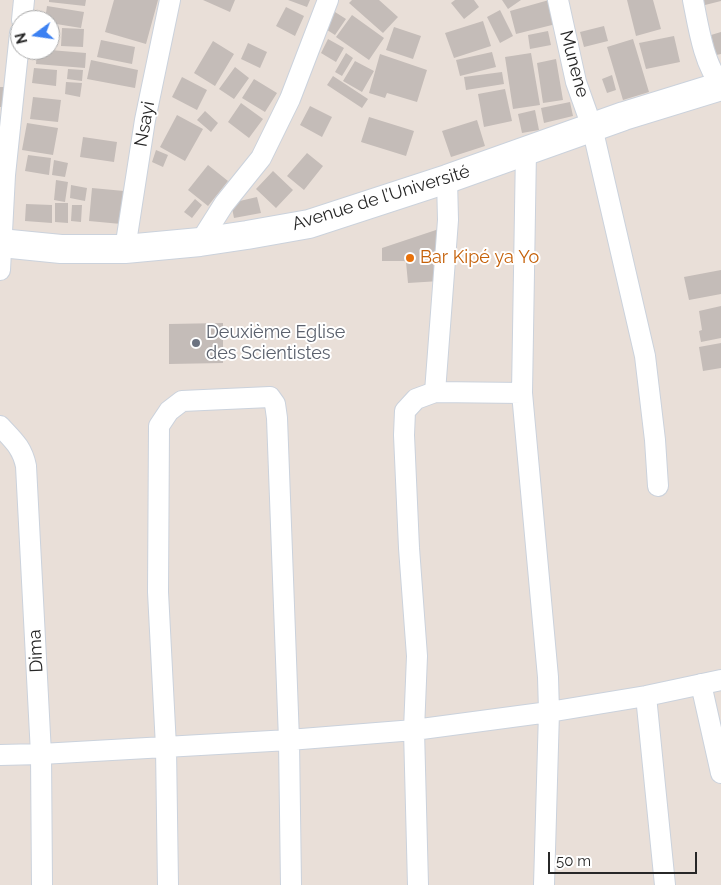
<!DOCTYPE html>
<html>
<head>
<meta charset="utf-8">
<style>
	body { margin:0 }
	#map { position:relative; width:721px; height:885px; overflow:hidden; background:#e9dfd8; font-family:Raleway,sans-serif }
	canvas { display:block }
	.north { position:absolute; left:10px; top:10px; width:50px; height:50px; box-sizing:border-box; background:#fff; border:1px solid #a9a9a9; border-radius:50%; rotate:256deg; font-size:14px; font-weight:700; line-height:20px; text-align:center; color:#272727 }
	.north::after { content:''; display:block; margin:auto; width:18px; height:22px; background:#3c81f2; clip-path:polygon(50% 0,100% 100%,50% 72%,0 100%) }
	.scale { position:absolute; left:548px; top:852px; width:149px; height:22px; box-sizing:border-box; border:2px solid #272727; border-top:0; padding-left:6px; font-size:15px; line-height:18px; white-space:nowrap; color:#272727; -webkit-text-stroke:4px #fff; paint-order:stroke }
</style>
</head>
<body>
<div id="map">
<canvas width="721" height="885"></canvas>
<div class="north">N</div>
<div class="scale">50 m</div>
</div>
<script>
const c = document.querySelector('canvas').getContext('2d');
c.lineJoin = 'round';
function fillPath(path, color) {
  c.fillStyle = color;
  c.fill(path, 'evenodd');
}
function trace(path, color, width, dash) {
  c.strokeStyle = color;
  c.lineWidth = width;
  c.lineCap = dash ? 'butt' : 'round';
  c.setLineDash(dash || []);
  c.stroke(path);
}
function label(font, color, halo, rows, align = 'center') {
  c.font = font + ' Raleway,sans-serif';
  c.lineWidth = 4;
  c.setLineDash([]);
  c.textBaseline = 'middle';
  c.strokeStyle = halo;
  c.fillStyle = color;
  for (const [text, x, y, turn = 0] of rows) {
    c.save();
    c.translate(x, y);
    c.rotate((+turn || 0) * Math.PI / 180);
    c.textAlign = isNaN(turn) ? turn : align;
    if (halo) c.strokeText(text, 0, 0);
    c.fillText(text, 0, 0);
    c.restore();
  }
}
const building = new Path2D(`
	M49,0h37l-1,6 -36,-4z
	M114,0h44l-12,44 -41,-12z
	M203,0h32l-5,12z
	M288,0h22l-3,7z
	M352,0h27l19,17 -15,16 -34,-30z
	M455,0h19l5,7 -15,12 -13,-16z
	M502,0h19l-13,9z
	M549,0l7,24 -40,10 -6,-23z
	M627,0h26l8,29 -25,7z
	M703,0h18v1l-16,4z
	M47,6l37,6 -3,16 -31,-5v-3h-5z
	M286,7l18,9 -9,20 -19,-10z
	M500,10l13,26 -13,7 -13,-26z
	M335,12l11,7 -11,16 -11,-7z
	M352,15l32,23 -15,22 -33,-23z
	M483,21l8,25 -37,12 -9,-25z
	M604,26l4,15 -24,6 -4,-15z
	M394,27l27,9 -8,23 -27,-9z
	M62,28l22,1 -1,18 -22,-1z
	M548,31l3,14 -21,4 -2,-14z
	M721,32v22l-5,1 -5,-20z
	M674,36l6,26 -34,7 -7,-26z
	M328,39l16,9 -8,14 -15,-9z
	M633,39l16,53 -26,8 -16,-53z
	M101,40l34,7 -3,17 -35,-7z
	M213,41l21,13 -19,32 -21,-13z
	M248,43l19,9 -7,16 -19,-9z
	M37,50h13l36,3 -1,15 -49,-4z
	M492,52l4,15 -36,9 -4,-16z
	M346,53l7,5 -11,18 -7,-4z
	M531,53l9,52 -27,4 -8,-52z
	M380,54l47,16 -10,32 -30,-9 -2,5 -16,-5z
	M556,59l7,41 -20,3 -6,-40z
	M91,60l47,10 -3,18 -48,-9z
	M355,61l19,10 -12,21 -19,-11z
	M235,67l14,11 -15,21 -15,-10z
	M34,68l23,2 -1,16 -24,-3z
	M68,69l15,1 -1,11 -15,-2z
	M502,72l2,12 -38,6 -2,-13z
	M612,75l4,15 -9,3 -5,-14z
	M333,76l35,23 -6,9 -35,-23z
	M182,77l25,13 -10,20 -25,-13z
	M254,79l23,14 -12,19 -23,-14z
	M66,82l16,1 -2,14 -15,-3z
	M0,87h4l-1,20h-3z
	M505,89l7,32 -28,6 -6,-33z
	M33,97l28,3 -3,22 -28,-3z
	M570,102l3,14 -29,7 -3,-15z
	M241,103l22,16 -14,19 -21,-16z
	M310,106l22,11 -10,20 -22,-12z
	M535,110l4,20 -17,3 -4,-19z
	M205,111l13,12 -7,9 -14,-12z
	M177,115l26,14 -18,32 -25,-14z
	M369,117l45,14 -8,25 -45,-14z
	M477,120l8,26 -34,11 -9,-26z
	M27,123l31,5 -5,27 -31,-5z
	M83,137l34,5 -3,20 -34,-5z
	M156,150l12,5 -5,12 -11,-5z
	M307,153l16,13 -19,24 -17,-14z
	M28,155l23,3 -2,17 -24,-4z
	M54,160l14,3 -3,14 -13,-2z
	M208,165l20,16 -20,25 -20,-16z
	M273,171l20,19 -17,18 -20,-19z
	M56,180l12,2 -3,20 -11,-2z
	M71,185l16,3 -2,13 -15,-3z
	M92,188l32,3 -3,33 -32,-3z
	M257,197l4,16 -27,5 -3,-15z
	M195,199l7,6 -10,13 -8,-6z
	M55,203h13v20l-13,-1z
	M26,204l26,1v18l-27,-2z
	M72,205h10l-1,17 -10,-1z
	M439,229l1,52 -32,2 -2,-21 -2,-1h-22v-13z
	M721,270v24l-32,6 -5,-23z
	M721,306v32l-20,4 -2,-11 3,-1 -3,-19z
	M223,323v40l-54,1v-40z
	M721,343v25l-18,3 -4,-24z`);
const street = new Path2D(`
	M558,0l18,82 16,45 53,229 10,84 3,46
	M693,0c5,25 11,66 28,84
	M22,20l2,-20
	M526,150l-4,243 26,284 1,35 -5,173
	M200,242l24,-38 37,-46 29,-59 38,-99
	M125,249l20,-129 25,-120
	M0,270l5,-95 15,-142
	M435,392l87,1
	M0,426c13,14 22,21 26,40l15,288 1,131
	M701,684l20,89
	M646,696l19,189
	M0,755l41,-1 248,-14 125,-10 135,-18 97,-16 75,-16
	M168,885l-2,-138 -8,-155 1,-166 10,-15 13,-10 88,-4 5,7 2,14 12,322 2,145
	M418,885l-4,-155 3,-74 -8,-108 -5,-113 1,-24 11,-12 19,-7 13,-172 -1,-41`);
const secondary = new Path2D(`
	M0,243l61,6h64l75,-7 47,-7 62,-11 138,-45 177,-63 97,-30`);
const markers = [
	[410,258,5,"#e8710a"],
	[196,343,5,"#6b7280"]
];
const streetNames = [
	["Munene",574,64,75],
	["Nsayi",145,124,-80],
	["Avenue de l’Université",381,198,-17],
	["Dima",36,651,-93]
];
const foodNames = [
	["Bar Kipé ya Yo",420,258]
];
const worshipNames = [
	["Deuxième Eglise",206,333],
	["des Scientistes",206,354]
];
fillPath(building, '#c4bcb8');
trace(street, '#cbd2dc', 22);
trace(secondary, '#cbd2dc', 30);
trace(street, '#fff', 20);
trace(secondary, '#fff', 28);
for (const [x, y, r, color] of markers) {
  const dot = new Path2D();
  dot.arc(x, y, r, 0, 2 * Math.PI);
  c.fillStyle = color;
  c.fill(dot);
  trace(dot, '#fff', 2);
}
label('18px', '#272727', '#fff', streetNames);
label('18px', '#c56008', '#fff', foodNames, 'left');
label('18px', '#5b616d', '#fff', worshipNames, 'left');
</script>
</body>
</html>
